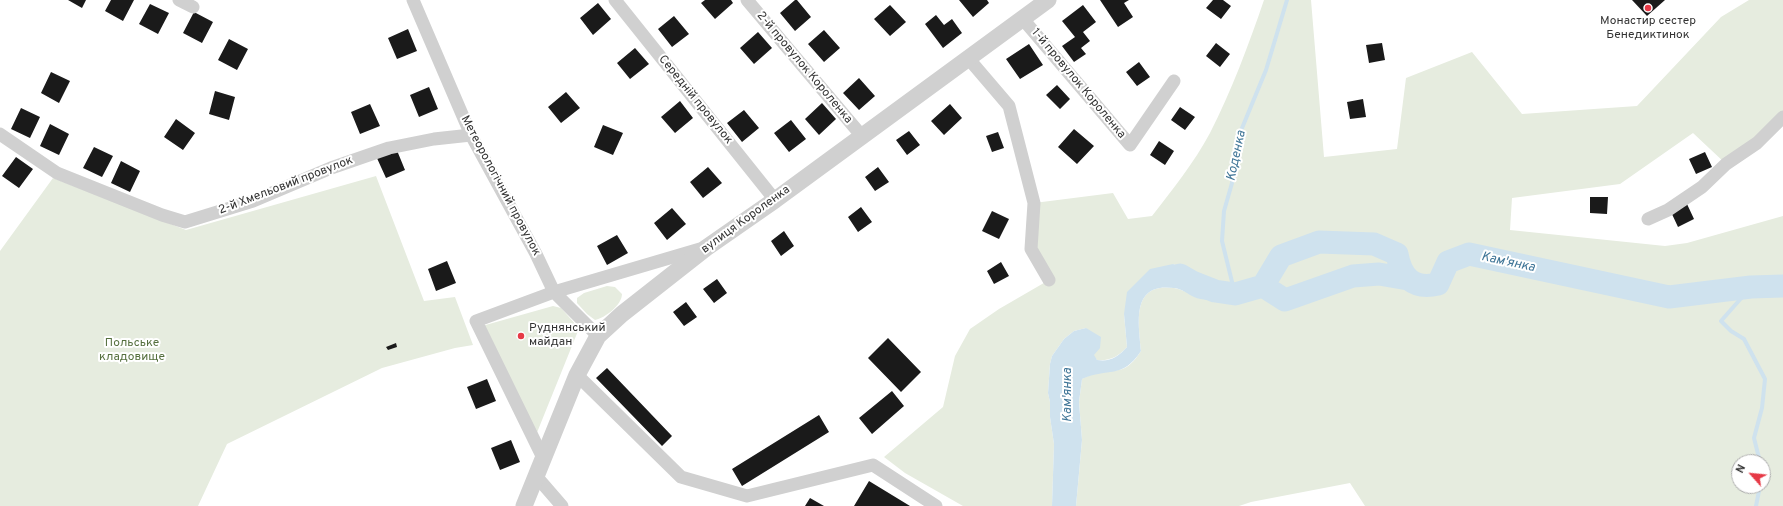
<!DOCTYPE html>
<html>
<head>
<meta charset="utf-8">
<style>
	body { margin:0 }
	#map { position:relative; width:1783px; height:506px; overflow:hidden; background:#fff; font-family:Overpass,sans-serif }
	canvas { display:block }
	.north { position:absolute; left:1731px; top:454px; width:40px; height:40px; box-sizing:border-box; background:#fff; border:1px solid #adadad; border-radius:50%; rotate:297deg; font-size:11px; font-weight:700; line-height:16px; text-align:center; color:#333 }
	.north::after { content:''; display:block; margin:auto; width:14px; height:18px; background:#e63946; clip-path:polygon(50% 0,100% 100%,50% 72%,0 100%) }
</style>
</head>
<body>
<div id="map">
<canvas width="1783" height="506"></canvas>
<div class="north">N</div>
</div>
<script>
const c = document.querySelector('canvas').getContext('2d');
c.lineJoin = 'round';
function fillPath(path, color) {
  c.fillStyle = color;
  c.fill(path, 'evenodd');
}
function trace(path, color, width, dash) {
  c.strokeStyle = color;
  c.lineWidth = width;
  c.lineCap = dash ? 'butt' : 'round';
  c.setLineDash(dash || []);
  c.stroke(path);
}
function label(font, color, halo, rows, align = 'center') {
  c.font = font + ' Overpass,sans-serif';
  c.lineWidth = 4;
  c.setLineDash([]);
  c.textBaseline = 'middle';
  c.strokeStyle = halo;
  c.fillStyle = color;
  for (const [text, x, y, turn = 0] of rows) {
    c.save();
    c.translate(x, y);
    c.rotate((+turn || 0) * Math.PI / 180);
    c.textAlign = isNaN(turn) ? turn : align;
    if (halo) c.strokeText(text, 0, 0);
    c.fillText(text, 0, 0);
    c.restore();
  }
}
const green = new Path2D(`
	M1264,0h47l13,157 73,-8 9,-71 66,-26 50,62 115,-8 84,-89 28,-17h34v117l-57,47 -33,-31 -73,51 -108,14 -2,32 155,16 22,-3 96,-27v290h-418l-15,-23 -99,19 -12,4h-163l6,-66 -3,-38 3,-23c4,-2 9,-5 14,-6 24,-4 30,1 45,-22 -2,-27 -11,-69 33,-63 12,2 21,10 33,11l1,-22 -35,-13 -49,50 3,33c-9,10 -17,14 -30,13l-4,-4 3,-5 -10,-23 -12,3 -10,8 -12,17 -2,8 -2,29 2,9v15l4,27 -2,62h-89l-58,-33 -21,-16 59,-50 12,-51 15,-27 29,-20 50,-29 -18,-31 3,-46 79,-10 15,26 24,-3c20,-26 42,-53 58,-83 21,-41 39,-89 54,-133zM1739,462h24v24h-24z
	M376,176l48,125 31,-4 18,48 -18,3 -73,20 -155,76 -29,62h-198v-255l53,-73 133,52z
	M607,286l8,1 7,7c0,11 -17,24 -27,26l-8,-6 -10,-11v-5l7,-5z
	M553,306l8,2 17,19v4l-42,104 -54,-109z`);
const water = new Path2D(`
	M1173,264l18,5 17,8 -1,23c-4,-1 -9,-1 -13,-3 -7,-3 -11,-8 -20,-9 -44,-6 -35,36 -33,63 -19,29 -33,16 -59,28l-3,23 3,38 -6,66h-24l2,-62 -4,-27v-15l-2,-9 2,-29 2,-8 12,-17 10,-8 12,-3 15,9 -1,11 -6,7 3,5c13,2 21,-3 30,-13l-3,-33 3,-22 23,-23z`);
const stream = new Path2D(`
	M1751,287l-30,34 10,10 13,8 21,40 -3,29 -8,30 6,24
	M1235,294l-13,-53 2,-30 8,-28 8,-50 26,-63 21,-70
	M1756,506l4,-20`);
const river = new Path2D(`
	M1180,275l12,7 23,9 20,3 28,-8 18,-30 38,-14 55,2 23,10c4,23 16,36 41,30l10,-22 21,-8 200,43 82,-10 32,-1
	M1263,286l22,14 68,-24 26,-2 29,5`);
const building = new Path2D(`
	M68,0h18l-4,8z
	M111,0h23l-11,21 -18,-10z
	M705,0h26l2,3 -18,16 -14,-16z
	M795,0h2l14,17 -16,14 -15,-18z
	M959,0h28l2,3 -16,14z
	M1100,0h29l-5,3 9,14 -15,10z
	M1213,0h10l8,6 -10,13 -15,-11z
	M1632,0h33l-18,16z
	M598,3l13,16 -18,16 -13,-17z
	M150,4l19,9 -11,21 -19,-10z
	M890,5l16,17 -16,14 -16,-17z
	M1083,5l13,17 -13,10 7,9 -9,7 5,6 -12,8 -12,-16 13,-9 -13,-16z
	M194,12l19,10 -11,21 -19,-10z
	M936,15l8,10 8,-6 10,14 -19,15 -18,-24z
	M674,16l15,18 -17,13 -14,-18z
	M408,29l9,22 -20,8 -9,-21z
	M824,30l16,18 -16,14 -16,-18z
	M758,32l14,16 -18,16 -14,-16z
	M229,39l19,10 -11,21 -19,-10z
	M1216,43l14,11 -10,13 -14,-11z
	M1382,43l3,17 -16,3 -3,-18z
	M1029,44l14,21 -23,14 -14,-20z
	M635,48l14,16 -19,15 -13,-16z
	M1139,62l11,15 -13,9 -11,-14z
	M51,72l19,9 -11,22 -18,-10z
	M859,78l16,18 -16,14 -16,-17z
	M1057,85l13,14 -10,10 -14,-14z
	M429,87l9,22 -19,8 -9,-22z
	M215,91l20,6 -6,23 -20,-6z
	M566,92l14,16 -19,15 -13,-16z
	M1363,99l3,18 -16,2 -3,-17z
	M680,101l13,17 -18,15 -14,-16z
	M822,103l14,16 -17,16 -14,-16z
	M370,104l10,22 -20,8 -9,-22z
	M950,104l12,14 -18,17 -13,-14z
	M1180,107l15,10 -10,13 -14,-10z
	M21,108l19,9 -10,21 -19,-9z
	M744,110l15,18 -17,14 -15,-19z
	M176,119l19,14 -12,17 -19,-13z
	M791,120l15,19 -17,13 -15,-19z
	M50,124l19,10 -10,21 -19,-9z
	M603,125l20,8 -10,22 -19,-8z
	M1074,129l20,17 -17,18 -19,-17z
	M909,131l11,14 -13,10 -11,-15z
	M998,132l6,16 -12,4 -6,-16z
	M1159,141l15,10 -9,14 -15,-10z
	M94,147l19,9 -11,21 -19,-9z
	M396,148l9,22 -19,8 -10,-22z
	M1705,152l7,15 -16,7 -7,-15z
	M16,157l17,12 -14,19 -17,-12z
	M121,161l19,10 -10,21 -19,-9z
	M708,167l14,16 -19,15 -13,-16z
	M878,167l11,15 -14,9 -10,-14z
	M1590,197h18l-1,17 -17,-1z
	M1687,204l7,15 -16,8 -7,-15z
	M861,207l11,15 -14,10 -10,-15z
	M672,208l14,16 -19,16 -13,-17z
	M992,211l17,8 -10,20 -17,-8z
	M784,231l10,15 -13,10 -10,-15z
	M617,235l11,18 -21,12 -10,-19z
	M447,261l9,22 -20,8 -8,-22z
	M1001,262l8,14 -15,8 -7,-13z
	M717,279l10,14 -13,10 -11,-14z
	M686,302l11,15 -13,9 -11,-14z
	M888,338l33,34 -20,20 -33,-34z
	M396,343l1,4 -9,3 -2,-3z
	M607,368l65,68 -10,10 -66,-68z
	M487,379l9,22 -20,8 -9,-22z
	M892,391l12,15 -32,28 -13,-16z
	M819,415l10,17 -87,54 -10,-17z
	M511,440l9,22 -20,8 -9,-22z
	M869,481l41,25h-56z
	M810,498l14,8h-19z`);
const minor = new Path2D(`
	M179,0l14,7
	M413,0l58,135 65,119 18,38 44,44
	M615,0l160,200
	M747,0l114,135
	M1022,18l108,127 44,-64
	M968,58l41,48 25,97 -3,46 18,31
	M0,134l57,39 105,42 23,7 68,-21 78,-33 58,-20 45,-9 37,-4
	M1648,219l20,-9 34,-23 24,-23 31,-21 26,-26
	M577,375l104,102 66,19 126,-31 63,41
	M543,458l-67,-137 78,-29 146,-43
	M536,476l26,30`);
const tertiary = new Path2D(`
	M524,506l53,-131 21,-39 24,-22 84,-66 69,-48 273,-200`);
const markers = [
	[1648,8,4,"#e63946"],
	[521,336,4,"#e63946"]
];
const poiNames = [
	["Монастир сестер",1648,22],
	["Бенедиктинок",1648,36],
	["Руднянський",529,329,"left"],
	["майдан",529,343,"left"]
];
const streetNames = [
	["2-й провулок Короленка",804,68,50],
	["1-й провулок Короленка",1078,84,50],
	["Середній провулок",695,100,51],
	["2-й Хмельовий провулок",286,186,-21],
	["Метеорологічний провулок",500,186,62],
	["вулиця Короленка",746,220,-36]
];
const parkNames = [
	["Польське",132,344],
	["кладовище",132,358]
];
const waterNames = [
	["Коденка",1237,156,-78],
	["Кам'янка",1508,263,12],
	["Кам'янка",1068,395,-90]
];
fillPath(green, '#e6ecdf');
fillPath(water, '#cfe2ee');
trace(stream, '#cfe2ee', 4);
trace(river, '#cfe2ee', 23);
fillPath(building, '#1a1a1a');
trace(minor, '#d0d0d0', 13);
trace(tertiary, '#d0d0d0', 17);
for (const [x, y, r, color] of markers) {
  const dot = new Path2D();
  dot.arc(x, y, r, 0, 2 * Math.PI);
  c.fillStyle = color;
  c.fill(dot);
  trace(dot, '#fff', 1.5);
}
label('12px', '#333', '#fff', poiNames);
label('12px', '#333', '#fff', streetNames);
label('12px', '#56703f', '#fff', parkNames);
label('italic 13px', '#3f7597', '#fff', waterNames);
</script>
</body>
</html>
